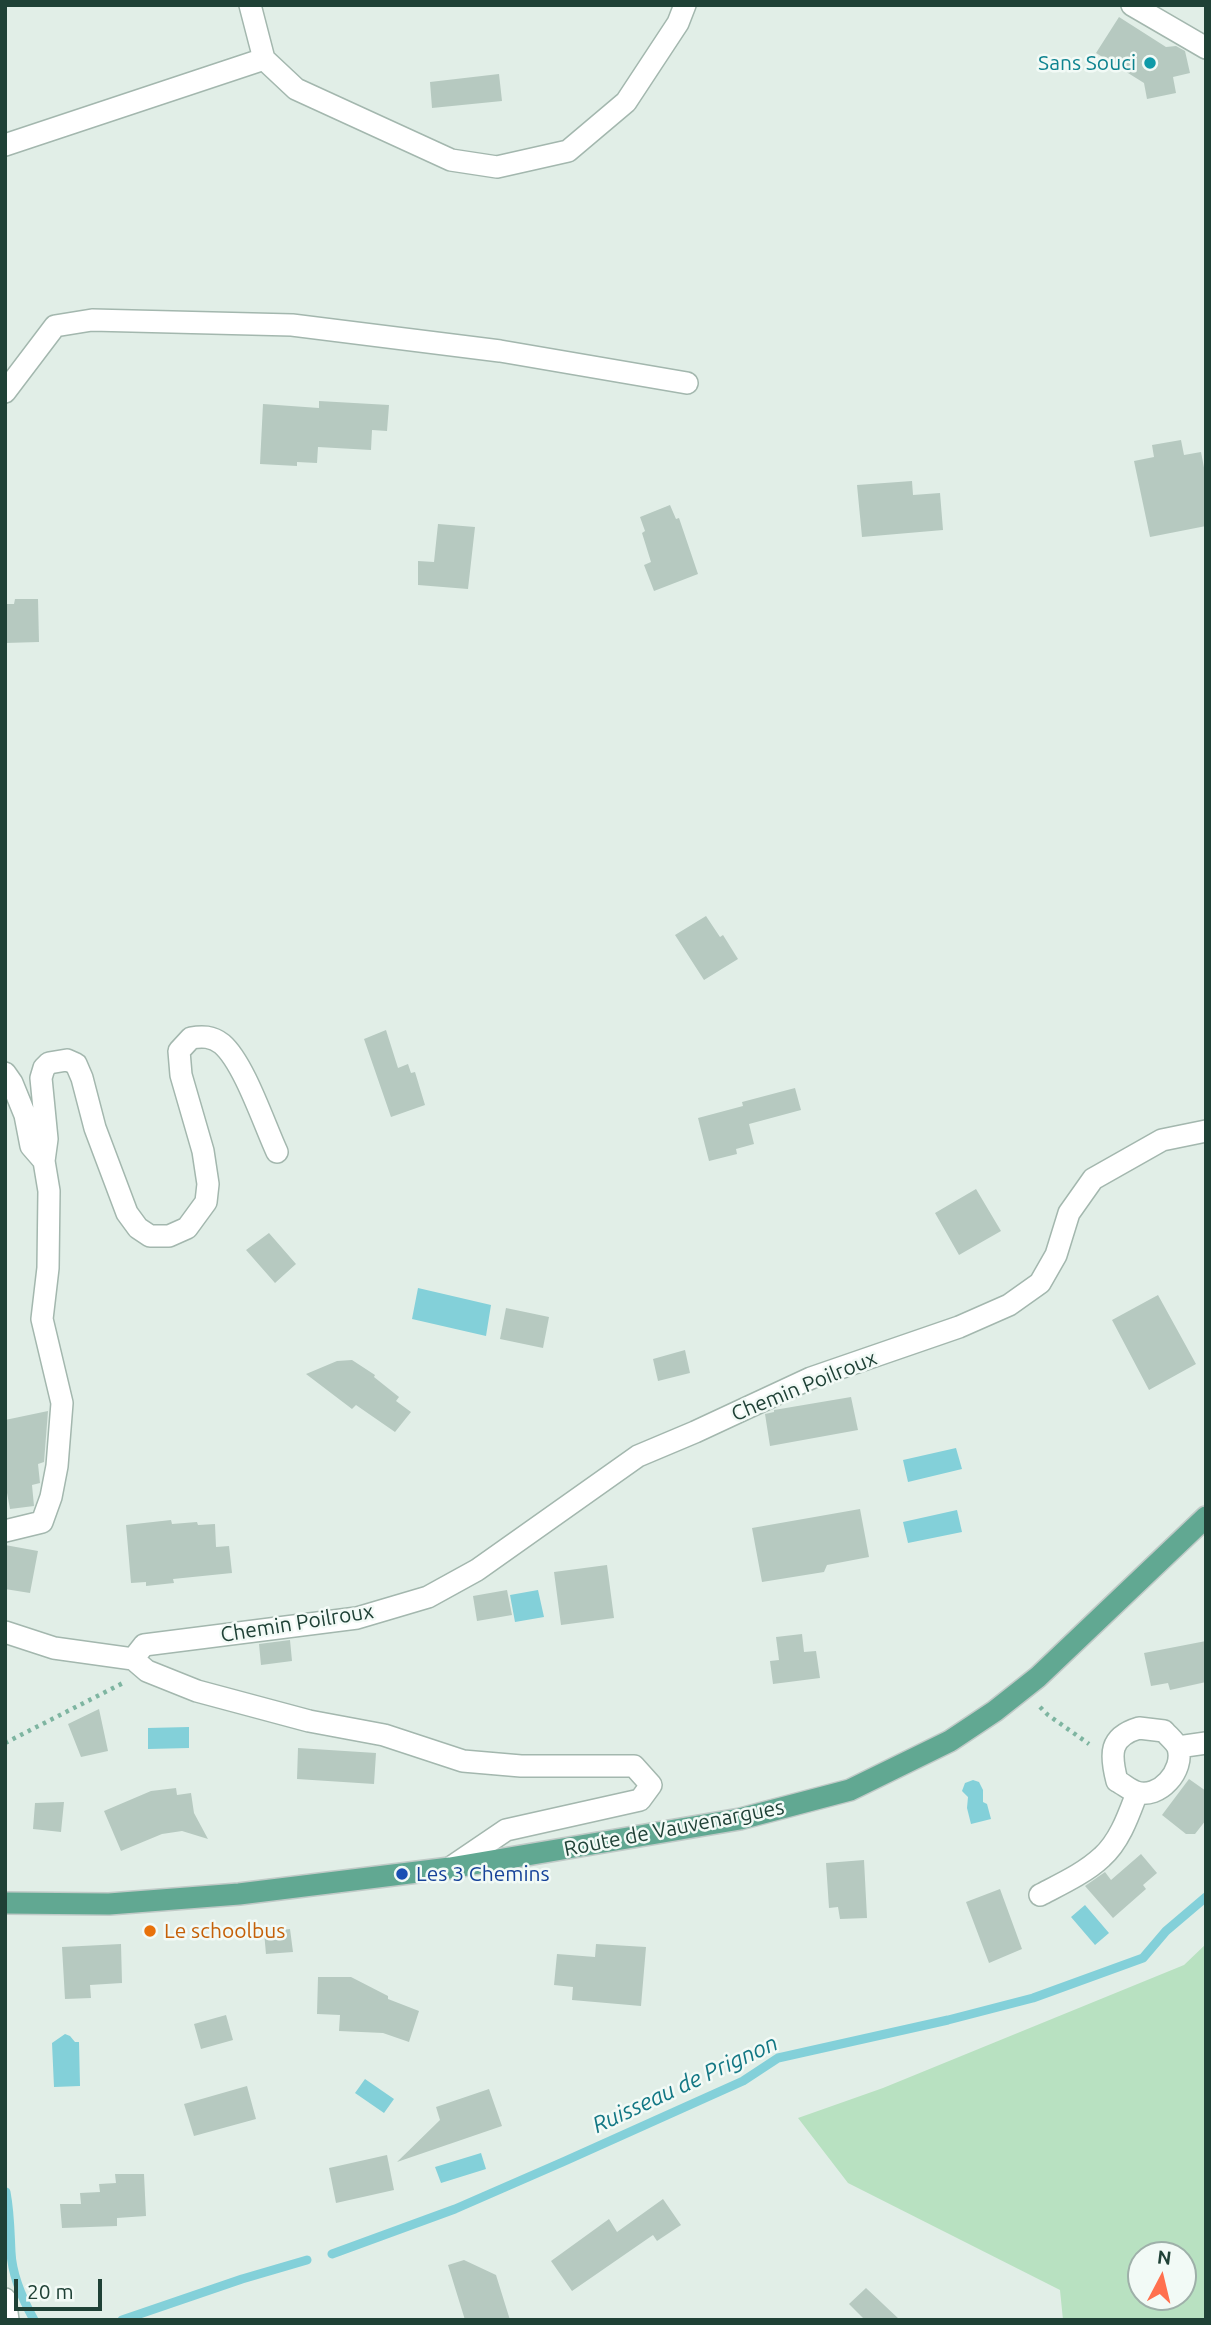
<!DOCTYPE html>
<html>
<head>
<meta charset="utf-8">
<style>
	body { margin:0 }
	#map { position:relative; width:1211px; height:2325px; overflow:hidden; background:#e1eee7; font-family:Ubuntu,sans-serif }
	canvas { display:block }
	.frame { position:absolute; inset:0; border:7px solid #1f4136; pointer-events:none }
	.north { position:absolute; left:1127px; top:2241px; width:70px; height:70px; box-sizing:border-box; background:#f2faf6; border:2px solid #9eb0a9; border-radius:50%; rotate:7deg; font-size:19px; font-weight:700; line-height:28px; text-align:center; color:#1f4136 }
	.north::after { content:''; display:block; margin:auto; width:24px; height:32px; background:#ff704e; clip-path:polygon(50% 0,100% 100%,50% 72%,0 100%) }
	.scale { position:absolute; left:14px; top:2279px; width:88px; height:32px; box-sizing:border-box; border:4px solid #1f4136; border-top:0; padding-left:9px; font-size:21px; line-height:24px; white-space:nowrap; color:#1f4136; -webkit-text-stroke:5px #f2faf6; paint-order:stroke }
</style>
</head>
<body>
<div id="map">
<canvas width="1211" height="2325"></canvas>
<div class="frame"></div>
<div class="north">N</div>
<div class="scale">20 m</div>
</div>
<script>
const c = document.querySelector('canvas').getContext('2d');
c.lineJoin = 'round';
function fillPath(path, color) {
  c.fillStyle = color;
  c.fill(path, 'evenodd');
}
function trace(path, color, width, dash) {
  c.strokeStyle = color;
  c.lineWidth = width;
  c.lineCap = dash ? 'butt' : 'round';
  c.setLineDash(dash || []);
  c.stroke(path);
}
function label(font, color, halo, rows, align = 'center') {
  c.font = font + ' Ubuntu,sans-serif';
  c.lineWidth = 5;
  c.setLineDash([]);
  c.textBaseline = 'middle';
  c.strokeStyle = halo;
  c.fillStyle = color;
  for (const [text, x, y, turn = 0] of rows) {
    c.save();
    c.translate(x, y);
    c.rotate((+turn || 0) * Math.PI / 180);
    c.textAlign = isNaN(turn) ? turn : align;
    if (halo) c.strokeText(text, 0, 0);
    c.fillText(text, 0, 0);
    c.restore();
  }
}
const green = new Path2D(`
	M1206,1944v376h-143l-3,-30 -212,-107 -50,-65 85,-30 301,-123zM1141,2255h42v42h-42z`);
const water = new Path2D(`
	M418,1288l73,17 -5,31 -74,-17z
	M956,1448l6,21 -54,13 -5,-22z
	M957,1510l5,22 -54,11 -5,-21z
	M538,1590l6,27 -29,5 -5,-27z
	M189,1727v21l-41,1v-21z
	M973,1780l6,2 4,8v12l4,2 4,15 -20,5 -4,-16 1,-11 -6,-6 3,-8z
	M1085,1905l24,28 -14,12 -24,-28z
	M65,2034l5,2 5,6h4l1,44 -26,1 -2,-44z
	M365,2079l29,20 -10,14 -29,-20z
	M481,2153l5,16 -45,14 -6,-16z`);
const stream = new Path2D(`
	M6,2192c4,21 4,40 5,60 1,24 12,48 23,68
	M332,2254l123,-45 110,-48 178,-80 35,-23 170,-38 85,-22 110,-40 23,-27 40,-34
	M122,2320l120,-41 65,-19`);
const building = new Path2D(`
	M1119,17l47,30 10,-1 9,5 5,22 -17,4 3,16 -29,6 -3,-16 -48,-30z
	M499,74l3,27 -70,7 -2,-26z
	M319,401l70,4 -2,26 -15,-1 -1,20 -53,-3 -1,16 -20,-1v4l-37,-2 3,-60 56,4z
	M1181,440l3,15 17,-3 5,26v48l-56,11 -16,-76 20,-4 -2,-12z
	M912,481l1,14 27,-2 3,37 -81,7 -5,-52z
	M670,505l6,14 3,-1 19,56 -44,17 -10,-26 7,-3 -9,-29 3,-2 -5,-14z
	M438,524l37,3 -7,62 -50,-4v-24l16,1z
	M15,599h23l1,43 -34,1v-39h9z
	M706,916l14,21 3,-2 15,24 -34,21 -29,-45z
	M386,1030l12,38 10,-4 3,9 4,-1 10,33 -34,12 -27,-78z
	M795,1088l6,22 -52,14 5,20 -18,5 1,5 -28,7 -11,-43 45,-12 -1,-4z
	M976,1189l25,42 -42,24 -24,-42z
	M269,1233l27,31 -21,19 -29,-33z
	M1158,1295l38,69 -47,26 -37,-70z
	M506,1308l43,9 -6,31 -43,-9z
	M685,1350l5,23 -32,8 -5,-22z
	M352,1360l23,15 -1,2 25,20 -3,4 15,11 -16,20 -39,-27 -4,4 -46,-35 31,-13z
	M851,1397l7,33 -88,16 -5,-32 9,-2v-2z
	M48,1411l-4,51 -6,2 2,19 -8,2 2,21 -24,3 -5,-27v-62z
	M860,1509l9,48 -42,8 -3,7 -62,10 -10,-54z
	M171,1520l1,4 25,-2 1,3 17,-1 1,23 13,-1 3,27 -59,6 1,4 -28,3v-4l-15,1 -5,-58z
	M5,1545l33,6 -8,42 -25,-4z
	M607,1565l7,53 -53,7 -7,-53z
	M507,1590l5,25 -35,6 -4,-25z
	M802,1634l2,18 12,-1 4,27 -47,6 -3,-23 9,-1 -3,-23z
	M290,1640l2,21 -31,4 -2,-21z
	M1206,1641v41l-36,8 -2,-7 -17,3 -7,-33z
	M99,1709l9,42 -27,6 -13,-33z
	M298,1748l78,5 -2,31 -77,-5z
	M1189,1779l17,12v29l-11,14h-9l-24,-19z
	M176,1788l1,7 14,-2 3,20 14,26 -26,-8 -20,3 -41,17 -17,-40 47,-20z
	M64,1802l-3,30 -28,-3 2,-26z
	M1141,1854l16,19 -14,12 3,4 -33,29 -28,-32 20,-14 6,8z
	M864,1860l3,58 -27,1 -2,-12 -9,1 -3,-45z
	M1000,1889l22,60 -33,14 -23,-61z
	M290,1929l3,23 -27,2 -2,-22z
	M121,1944l1,39 -32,2 1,13 -26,1 -3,-52z
	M596,1944l50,3 -5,59 -69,-6 1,-13 -19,-2 3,-31 38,3z
	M318,1977h33l37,19v3l31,12 -10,31 -26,-9 -44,-2 1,-16 -23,-1z
	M226,2015l7,25 -32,9 -7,-25z
	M247,2086l9,33 -62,17 -10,-32z
	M489,2089l13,37 -105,36 43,-42 -4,-13z
	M387,2155l7,35 -58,13 -7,-35z
	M115,2174h29l2,42 -29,2v8l-55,2 -2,-24h21l-1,-11 20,-1 -1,-8 17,-1z
	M663,2199l18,26 -24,16 -4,-6 -81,56 -21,-30 58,-42 8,13z
	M464,2260l32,15 14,45h-45l-17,-55z
	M866,2288l34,32h-35l-16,-16z`);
const path = new Path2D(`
	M1040,1707l8,8 41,29
	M5,1743l118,-60`);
const minor = new Path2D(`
	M250,5l14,54 32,30 155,71 46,7 71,-16 58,-49 52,-79 7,-18
	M1132,5l74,43
	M5,145l259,-86
	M5,392l50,-66 37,-6 200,5 208,26 187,32
	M5,1073l7,10 13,32 6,31 13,15
	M5,1531l37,-9 9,-25 6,-31 5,-63 -20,-84 6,-51 1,-77 -5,-30 3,-22 -6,-61 3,-10 5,-5 18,-3 9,4 6,14 13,50 32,85 11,15 12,8h19l18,-8 19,-26 2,-18 -5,-33 -22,-76 -2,-24 12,-13c11,-2 21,-2 31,6 22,19 42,80 55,108
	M5,1632l49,16 79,11
	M1139,1728l25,3c4,5 12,11 14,17 7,22 -19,52 -42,44 -6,-2 -13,-8 -19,-11 -7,-27 -8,-44 22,-53z
	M1178,1747l28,-4
	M450,1868l56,-38 134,-30 11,-15 -17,-19h-113l-58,-5 -79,-26 -75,-14 -112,-30 -50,-20 -14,-12 11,-14 213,-27 71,-21 49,-27 161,-114 57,-24 116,-54 148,-51 50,-22 31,-22 16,-28 13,-42 24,-34 69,-39 44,-9
	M1040,1895c21,-11 45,-22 62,-38 18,-16 27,-43 35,-64
	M5,2299l3,21`);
const major = new Path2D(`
	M5,1903l104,1 130,-10 211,-26 290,-49 110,-29 100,-49 45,-30 43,-34 168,-160`);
const markers = [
	[1150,63,7,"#0f9aa8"],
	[402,1874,7,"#1a4fb4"],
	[150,1931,7,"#e8710a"]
];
const cultureNames = [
	["Sans Souci",1136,63]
];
const streetNames = [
	["Chemin Poilroux",804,1386,-22],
	["Chemin Poilroux",297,1623,-9],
	["Route de Vauvenargues",674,1828,-11]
];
const transitNames = [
	["Les 3 Chemins",416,1874]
];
const foodNames = [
	["Le schoolbus",164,1931]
];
const waterNames = [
	["Ruisseau de Prignon",685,2084,-25]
];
fillPath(green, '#b8e1c1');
fillPath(water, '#83d0d9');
trace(stream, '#83d0d9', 9);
fillPath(building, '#b6c9c0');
trace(minor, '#a3b7ae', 24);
trace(major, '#c0cac7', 24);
trace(path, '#7eb5a1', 4.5, [3.5, 5]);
trace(minor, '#fff', 21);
trace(major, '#61a892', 21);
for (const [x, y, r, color] of markers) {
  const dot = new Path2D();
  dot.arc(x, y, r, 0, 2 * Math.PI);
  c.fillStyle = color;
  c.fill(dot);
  trace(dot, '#f2faf6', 2.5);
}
label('21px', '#0d838f', '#f2faf6', cultureNames, 'right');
label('21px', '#1f4136', '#f2faf6', streetNames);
label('21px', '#164399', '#f2faf6', transitNames, 'left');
label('21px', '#c56008', '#f2faf6', foodNames, 'left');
label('italic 23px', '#127784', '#f2faf6', waterNames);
</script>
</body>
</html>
